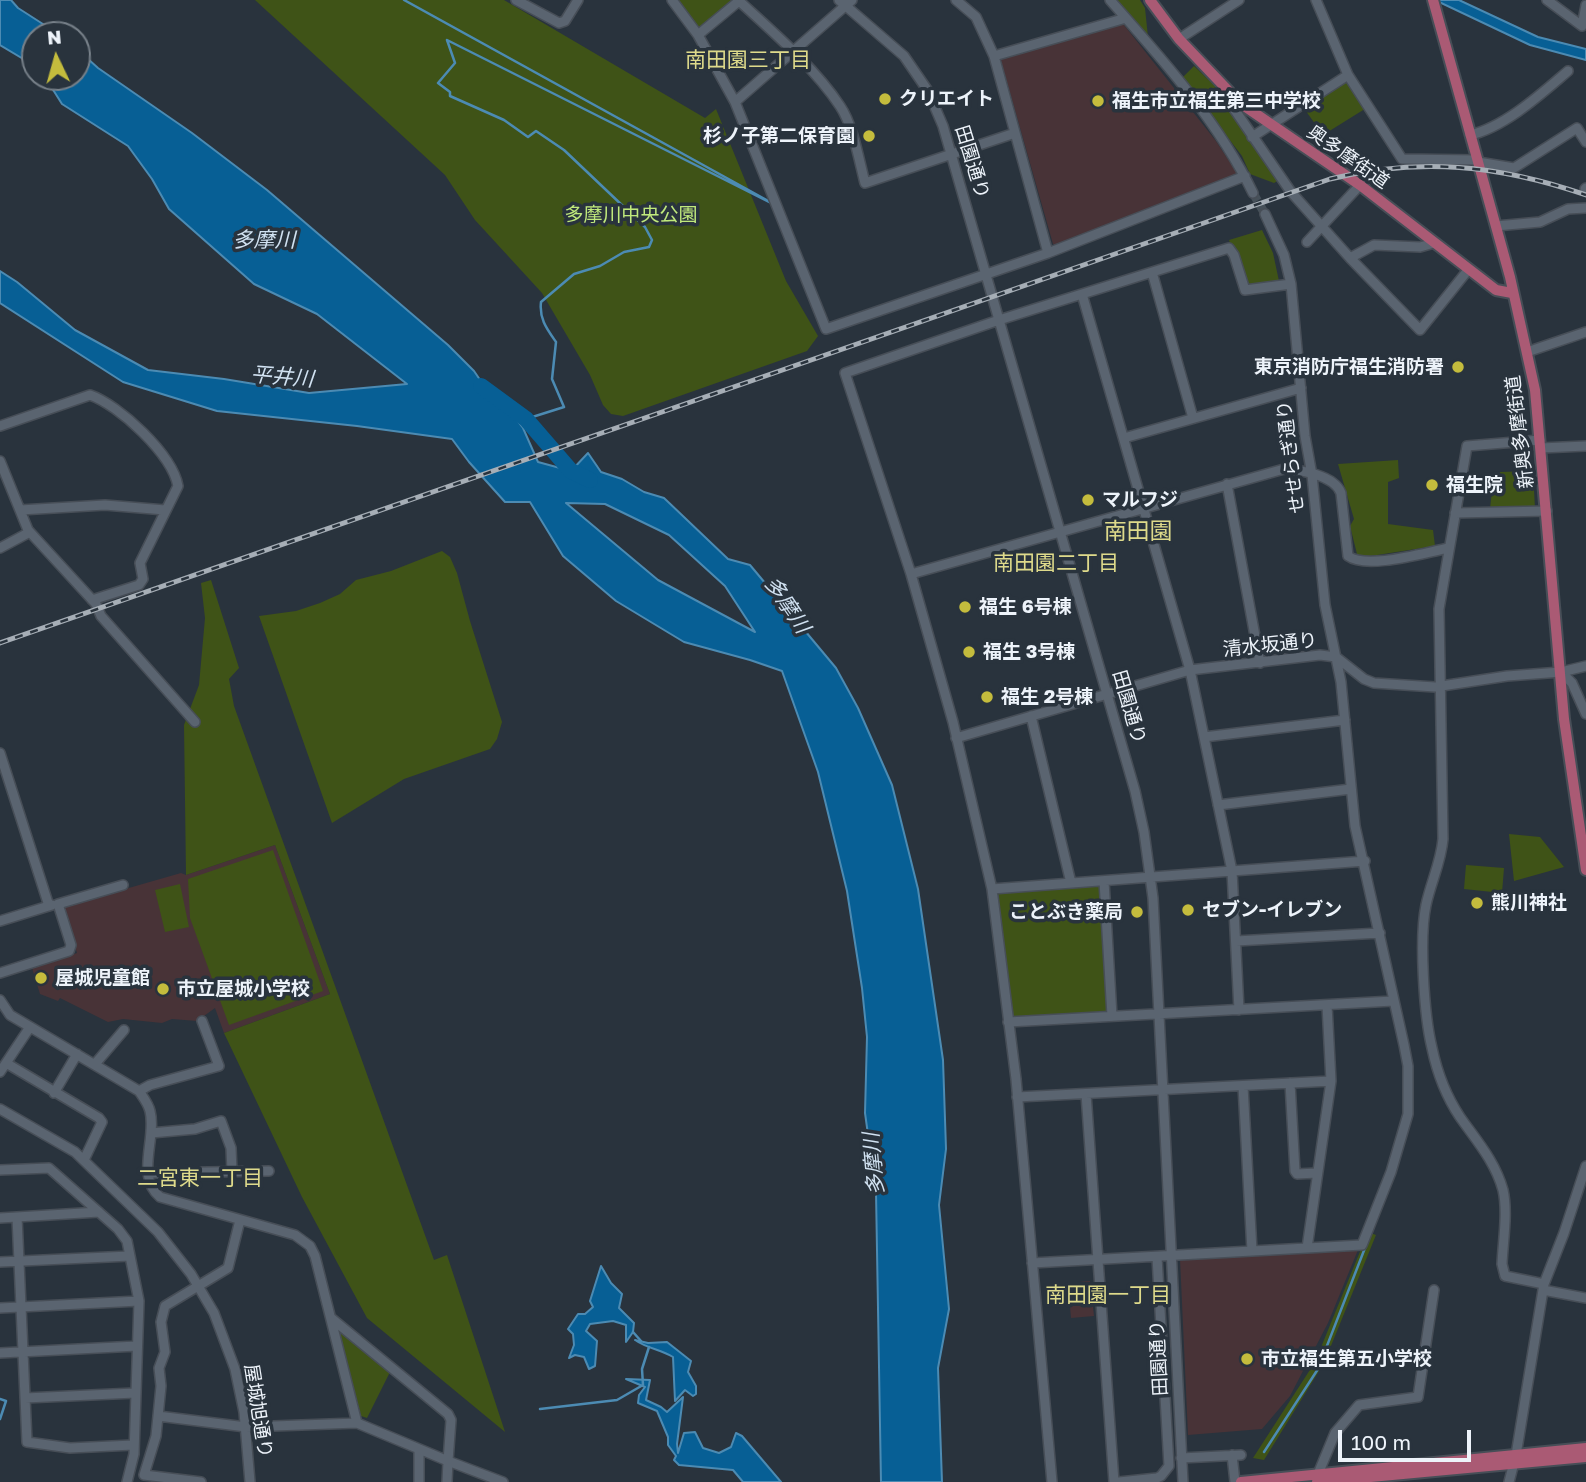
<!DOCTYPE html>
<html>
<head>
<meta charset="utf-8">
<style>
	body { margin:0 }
	#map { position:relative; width:1586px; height:1482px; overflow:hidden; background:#29333d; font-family:"Golos Text",sans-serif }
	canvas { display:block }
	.north { position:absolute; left:21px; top:21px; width:70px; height:70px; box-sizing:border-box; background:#29333d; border:2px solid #778089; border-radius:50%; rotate:355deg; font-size:19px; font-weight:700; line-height:28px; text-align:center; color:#edf3fa }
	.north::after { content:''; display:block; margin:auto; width:24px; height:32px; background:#c4bc3d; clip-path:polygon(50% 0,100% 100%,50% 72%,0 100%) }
	.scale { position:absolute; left:1338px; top:1430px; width:133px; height:32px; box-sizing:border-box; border:4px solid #edf3fa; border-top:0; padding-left:9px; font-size:21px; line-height:24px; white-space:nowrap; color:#edf3fa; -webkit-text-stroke:5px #29333d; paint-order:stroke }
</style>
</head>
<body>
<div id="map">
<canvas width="1586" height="1482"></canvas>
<div class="north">N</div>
<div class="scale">100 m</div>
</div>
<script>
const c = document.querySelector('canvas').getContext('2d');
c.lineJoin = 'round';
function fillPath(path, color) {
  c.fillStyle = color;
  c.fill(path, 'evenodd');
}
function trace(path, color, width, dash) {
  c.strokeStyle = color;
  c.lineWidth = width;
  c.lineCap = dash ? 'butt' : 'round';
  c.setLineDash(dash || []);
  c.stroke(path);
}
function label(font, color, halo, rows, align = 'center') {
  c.font = font + ' "Golos Text","Noto Sans JP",sans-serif';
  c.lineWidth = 7;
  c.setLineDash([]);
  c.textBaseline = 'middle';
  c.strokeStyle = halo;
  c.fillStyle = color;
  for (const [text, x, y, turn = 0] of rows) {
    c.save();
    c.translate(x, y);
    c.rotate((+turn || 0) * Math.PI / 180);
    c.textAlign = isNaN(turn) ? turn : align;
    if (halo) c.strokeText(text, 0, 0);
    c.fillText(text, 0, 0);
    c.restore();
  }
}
const education = new Path2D(`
	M1119,23l5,2 92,116 21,32 -2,3 -178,70 -4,-2 -52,-183 1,-4z
	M275,845l55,149 -106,39 -9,-25 -18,13 -25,-2 -10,4 -39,-4 -15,3 -48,-24 -2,3 -18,-7 -8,-26 45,-15 -13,-43 2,-4 115,-33 5,2z
	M1358,1250l-30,73 -38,73 -28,33 -74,6 -8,-176z
	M1090,1281l4,35 -23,2 -3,-35z`);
const green = new Path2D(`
	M255,0h249l201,118 11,-9 70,172 32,55 -11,15 -184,65 -12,-2 -8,-9 -13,-30 -48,-82 -67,-73 -30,-45z
	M678,0h55v3l-31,27 -5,-1z
	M1117,0h23l5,8 3,29z
	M1194,66l23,22 62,92 -5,3 -24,-9 -8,-18 -60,-78z
	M1346,81l3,1 19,25 -45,28 -20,-28z
	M1262,230l11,23 6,28 -36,4 -14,-45z
	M1398,460l1,18 -11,4v42l45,6 2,16 -77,12 -8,-32 4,-7 -16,-55z
	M1533,471l2,38h-45l3,-29 7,-8z
	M442,551l8,6 7,16 13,48 32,101 -5,17 -7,10 -86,30 -72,44 -73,-207 37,-5 24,-8 20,-9 16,-14 35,-9z
	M211,580l28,88 -10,11 5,27 200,554 13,-5 58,177 -138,-114 -65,-121 -78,-164 106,-39 -55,-149 -89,30 -2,-150 15,-40 6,-67 -4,-35z
	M1509,834l31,3 24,30 -50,14z
	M273,850l50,141 -94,34 -39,-107 -2,-39z
	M1466,865l38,3 -2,25 -38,-4z
	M1100,883l7,132 -97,5 -16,-127z
	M180,884l9,43 -24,5 -10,-42z
	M1368,1232l8,3 -52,128 -60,97 -11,-2 62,-96z
	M342,1328l49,42 -24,48 -6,-2 -23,-86z`);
const water = new Path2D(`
	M0,0h11l7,8 42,27h-25v31l-35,-21z
	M1435,0h24l79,37 48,12v11l-56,-15z
	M77,49l21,19 94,65 75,57 181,155 26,26 13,19 17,13 19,25 15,34 33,9 17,-18 13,19 21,7 22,13 20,6 64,61 22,6 86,103 22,40 34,77 26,104 25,171 3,89 -7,56 10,104 -11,59 4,114h-61l-5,-290 -11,-79 2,-76 -5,-49 -15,-97 -29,-119 -36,-101 -32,-11 -66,-18 -68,-41 -53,-45 -33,-54h-25l-36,-40 -17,-23 -95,-13 -140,-15 -94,-29 -123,-79v-32l17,11 58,48 73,40 76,9 85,14 98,-9 -90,-70 -63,-30 -85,-75 -17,-30 -24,-33 -66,-42 -17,-27h32zM566,503l39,1 64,31 56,51 30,46 -97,-52z
	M601,1266l10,17 11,11 -3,14 15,15 -1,9 -7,10v-17l-13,-4 -23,3 -4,7 11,10 -2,25 -6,3 -5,-12 -9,-2 -6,3 5,-13 -1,-11 -5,-5 10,-15h7l8,-7 -3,-6z
	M635,1340l13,3 19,-1 24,19 -3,11 8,14v8l-3,2 -8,-6 -10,11 -2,-44c-13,-8 -25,-8 -38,-17z
	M626,1379l24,1 -4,20 15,7 6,5 16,-15 -6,47 1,9 6,-20 11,-1 8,16 16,5 12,-6 5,-14 6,3 39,46h-38l-10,-12 -54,-5 -5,-5 2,-4 -8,-11v-8l-11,-26 -19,-8 1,-8 6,-8z`);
const stream = new Path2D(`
	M404,0l368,203
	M526,419l38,-12 -12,-28 4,-37c-9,-13 -17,-23 -15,-40l33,-28 26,-8 24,-14 25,-5 3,-7 -7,-13 -81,-77 -28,-19 -8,6 -24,-17 -54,-24v-4l-12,-9 17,-20 -8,-23 324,163
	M633,1332l8,9
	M0,1399l6,2 -6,18
	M540,1409l77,-9 26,-15 -1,-16 7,-22
	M1264,1452l54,-83 52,-134`);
const river = new Path2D(`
	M481,386l45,33 45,52 19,9`);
const minorTunnel = new Path2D(`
	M1253,193l12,21`);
const minor = new Path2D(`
	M516,0l43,23 6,-2 13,-21
	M672,0l26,35 37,67 91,227 222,-76 197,-77
	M738,0c34,31 77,68 102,106 13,19 19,54 25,77l150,-50
	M839,0l65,56 24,35 15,35 192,665 9,41 9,66 30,584
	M956,0l20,17 18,39 54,197
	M1110,0c53,60 108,121 143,193
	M1316,0l32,75 54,84 75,1
	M1547,0l35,26 4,-21
	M698,35l41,-34
	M1179,39l60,-39
	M994,56l132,-38
	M1229,92l1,11 61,89 59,66 24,-13 46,2 14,-4
	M735,102l117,-102
	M1470,135c35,-8 71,-41 98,-64
	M1252,137l96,-62
	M1478,162l36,6 63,-40 9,14
	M1585,189l1,-1
	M1496,226l44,-4 28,-13 18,-1
	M1307,242l53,-57
	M1350,258l70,72 48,-60
	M1152,272l41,146
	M1082,294l108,376 42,201 7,139
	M1527,352l59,-20
	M0,426l90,-31c29,10 82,59 88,91l-38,77 3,16 -4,6 -47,15
	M1124,438l177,-50
	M1540,440l-73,6 -28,163 4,230c-2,23 -12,43 -17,66 -7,33 -2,110 6,143 5,24 14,48 28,69 16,23 35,44 43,73 5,22 0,51 -1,74l3,12 39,8
	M1541,448l45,-2
	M0,461l28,69 68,74 5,12 94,106
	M1227,484l33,179
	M20,510l85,-5 60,5
	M1455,513l92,-2
	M0,548l30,-16
	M911,574l373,-105c17,1 50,6 57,24l7,63c19,14 78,-4 101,-8
	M1561,672l11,11 14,31
	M1031,716l40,167
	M1204,737l141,-17
	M956,738l234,-68 130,-15 16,2 28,22 10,4 61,4 72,-11 54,-4 25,-6
	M0,753l49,153
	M1218,805l133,-16
	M1104,881l8,135
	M992,889l373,-28
	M0,921l52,-16
	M1236,941l144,-8
	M0,973l69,-22 2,-6 -13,-41 65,-19
	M0,1000l10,15 129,76c4,6 9,12 11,20 7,27 -15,65 10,86l135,38 15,11 5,10 42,167 91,38 -1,21
	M1008,1022l385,-21
	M6,1063l93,55 3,4 -18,38
	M95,1064l29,-34
	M0,1072l30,-45
	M1290,1083l5,88 2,3 20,-1
	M1243,1086l9,165
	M139,1091l11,-6 69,-19 -17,-45
	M54,1093l23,-39
	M1086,1094l28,388
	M1017,1097l314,-16
	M0,1109l75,43 83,80 33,42 23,39 21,56 9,43 6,70
	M151,1133l44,-4 26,-8 10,27 1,24
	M0,1170l49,-2 69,61 9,12 12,60 -5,153 -7,28
	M148,1173l121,-2
	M17,1217l10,225 43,6 63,-3
	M0,1218l99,-6
	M1307,1248l24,-167 -4,-76
	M0,1262l130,-6
	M1032,1263l330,-18 29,-73 17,-58v-48l-4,-21 -49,-219 -14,-144 -16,-77 -13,-130 -7,-39 -14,-152 -7,-29 -19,-41
	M1543,1290l43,8
	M0,1308l139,-7
	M331,1318l117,96 3,6 -3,41 55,21
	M0,1353l137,-7
	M25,1398l110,-5
	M158,1416l88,11 111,-4
	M419,1451v31
	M1232,1455l3,27
	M1181,1458l60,-3
	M1318,1474l17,-41 24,-28 59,-8 16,-107
	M201,1482l-57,-7 12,-39 5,-50 -2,-18 6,-16 -4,-30 4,-16 63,-38 12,-48
	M1052,1482l-36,-403 -24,-190 -39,-167 -42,-148 -66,-201 154,-53 230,-72 5,7 11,35 46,-6
	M1119,1482l38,-4 4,-2 8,-10 -12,-209
	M1509,1482l7,-27 28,-171 20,-51 22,-67`);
const major = new Path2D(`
	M1150,0l29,39 61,64 120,82 136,105 16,3
	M1433,0l77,277 25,113 29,329 22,151
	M1241,1482l345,-34
	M1317,1482l269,-25`);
const rail = new Path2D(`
	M0,643l1330,-464c90,-22 169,-14 256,16`);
const markers = [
	[885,99,7,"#c4bc3d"],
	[1098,101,7,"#c4bc3d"],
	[869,136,7,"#c4bc3d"],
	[1458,367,7,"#c4bc3d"],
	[1432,485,7,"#c4bc3d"],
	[1088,500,7,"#c4bc3d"],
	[965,607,7,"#c4bc3d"],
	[969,652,7,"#c4bc3d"],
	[987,697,7,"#c4bc3d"],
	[1477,903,7,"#c4bc3d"],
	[1188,910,7,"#c4bc3d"],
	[1137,912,7,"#c4bc3d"],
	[41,978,7,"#c4bc3d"],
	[163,989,7,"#c4bc3d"],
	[1247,1359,7,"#c4bc3d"]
];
const poiNames = [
	["クリエイト",899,99],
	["福生市立福生第三中学校",1112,101],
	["杉ノ子第二保育園",855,136,"right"],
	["東京消防庁福生消防署",1444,367,"right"],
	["福生院",1446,485],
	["マルフジ",1102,500],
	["福生 6号棟",979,607],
	["福生 3号棟",983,652],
	["福生 2号棟",1001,697],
	["熊川神社",1491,903],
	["セブン-イレブン",1202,910],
	["ことぶき薬局",1123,912,"right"],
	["屋城児童館",55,978],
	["市立屋城小学校",177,989],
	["市立福生第五小学校",1261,1359]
];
const streetNames = [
	["奥多摩街道",1348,157,35],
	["田園通り",972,162,73],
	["新奥多摩街道",1520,432,-97],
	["せせらぎ通り",1291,457,-97],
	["清水坂通り",1270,645,-6],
	["田園通り",1129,707,74],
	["田園通り",1159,1358,-93],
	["屋城旭通り",258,1411,81]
];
const parkNames = [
	["多摩川中央公園",631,215]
];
const neighbourhoodNames = [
	["南田園三丁目",748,60],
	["南田園二丁目",1056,563],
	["二宮東一丁目",200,1178],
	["南田園一丁目",1108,1295]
];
const waterNames = [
	["多摩川",264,240],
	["平井川",282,377,5],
	["多摩川",787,605,56],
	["多摩川",874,1164,-95]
];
const quarterNames = [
	["南田園",1138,532]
];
fillPath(education, '#483337');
fillPath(green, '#3f5317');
fillPath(water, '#075f95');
trace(water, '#4c8bb3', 2);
trace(stream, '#4c8bb3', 2.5);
trace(river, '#075f95', 16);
trace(minorTunnel, '#465059', 9, [9, 4.5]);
trace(minor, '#474e57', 12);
trace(major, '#474e57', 14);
trace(minor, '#5a6470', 9);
trace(major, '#aa5a74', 10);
trace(rail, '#a6aeb6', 5);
trace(rail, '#29333d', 2.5, [8]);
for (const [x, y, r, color] of markers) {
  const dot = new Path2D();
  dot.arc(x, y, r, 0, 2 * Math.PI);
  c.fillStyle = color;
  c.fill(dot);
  trace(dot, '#29333d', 2.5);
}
label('bold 19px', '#edf3fa', '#29333d', poiNames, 'left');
label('19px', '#edf3fa', '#29333d', streetNames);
label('19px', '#c0e97c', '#29333d', parkNames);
label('21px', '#deda8b', '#29333d', neighbourhoodNames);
label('italic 21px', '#d1e2f2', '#29333d', waterNames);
label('23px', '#deda8b', '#29333d', quarterNames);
</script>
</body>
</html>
